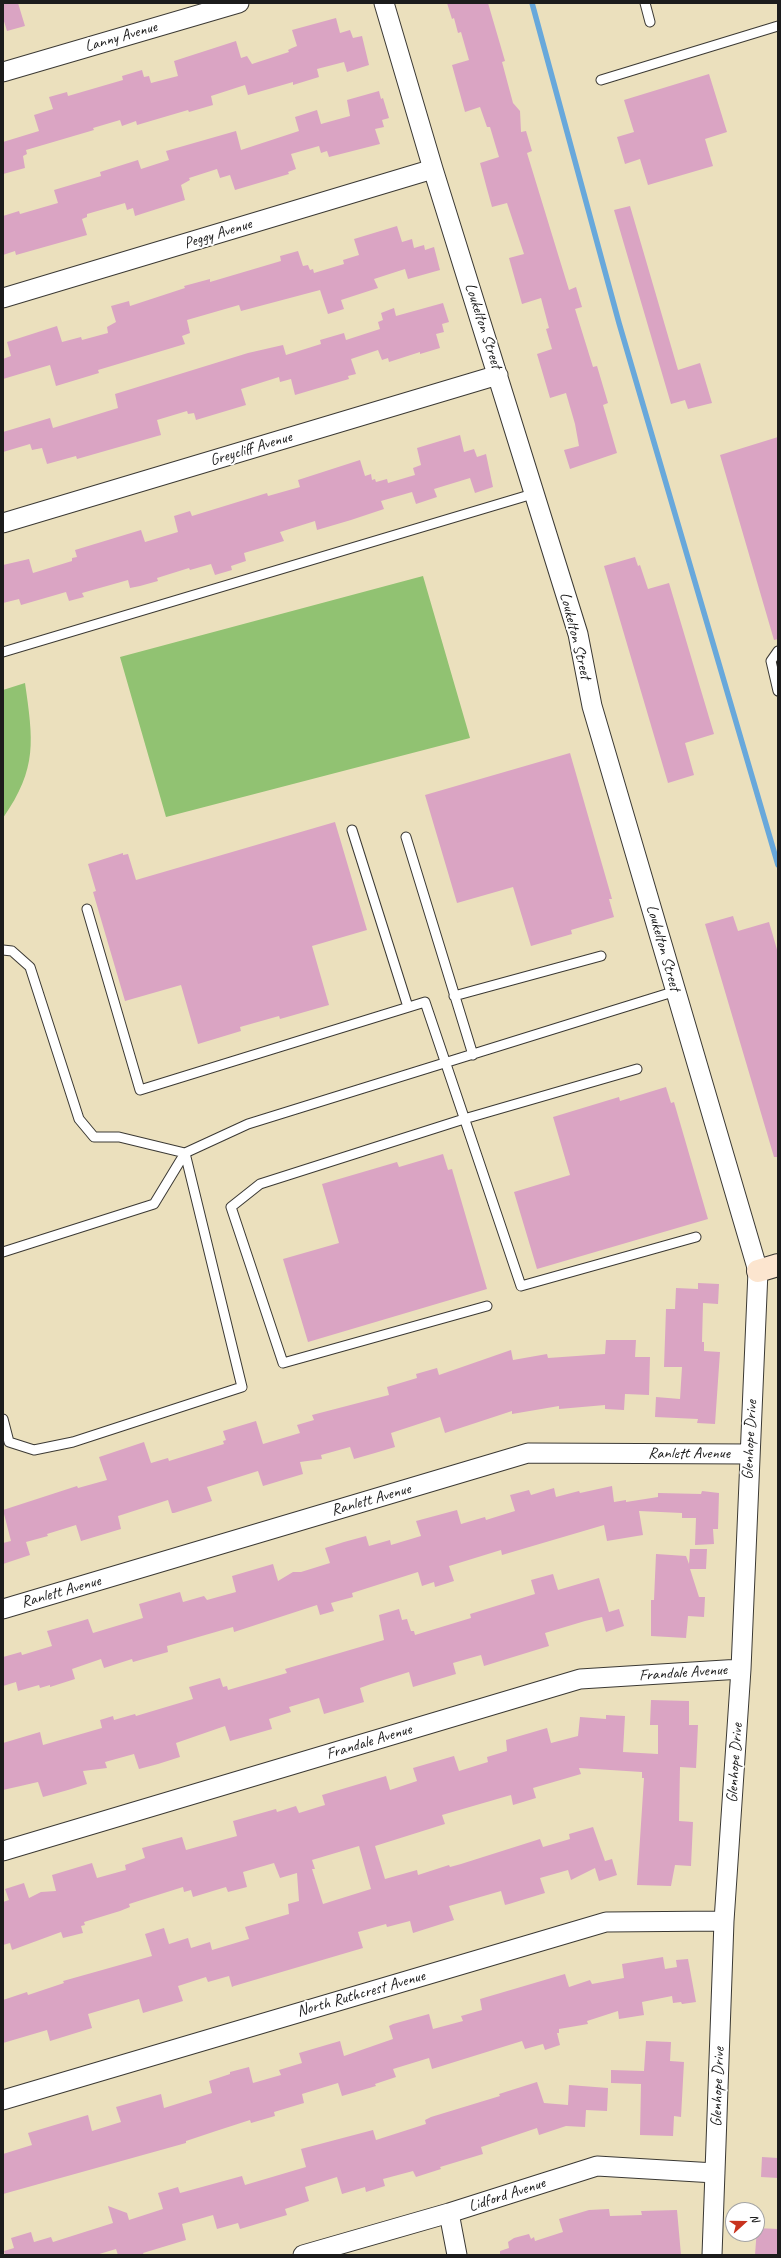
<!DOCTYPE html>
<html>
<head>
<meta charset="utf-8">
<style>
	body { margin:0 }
	#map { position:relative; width:781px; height:2258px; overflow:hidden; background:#ebe0bd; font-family:Caveat,sans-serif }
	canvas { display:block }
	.frame { position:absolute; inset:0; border:4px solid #1c1c1c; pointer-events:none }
	.north { position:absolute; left:725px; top:2202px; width:40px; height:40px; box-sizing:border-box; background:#fff; border:1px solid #a4a4a4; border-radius:50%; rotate:69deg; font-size:11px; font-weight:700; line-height:16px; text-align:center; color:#1c1c1c }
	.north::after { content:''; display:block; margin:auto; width:14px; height:18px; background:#c8321e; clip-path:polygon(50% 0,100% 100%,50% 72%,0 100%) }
</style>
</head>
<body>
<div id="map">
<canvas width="781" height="2258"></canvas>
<div class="frame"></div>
<div class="north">N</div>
</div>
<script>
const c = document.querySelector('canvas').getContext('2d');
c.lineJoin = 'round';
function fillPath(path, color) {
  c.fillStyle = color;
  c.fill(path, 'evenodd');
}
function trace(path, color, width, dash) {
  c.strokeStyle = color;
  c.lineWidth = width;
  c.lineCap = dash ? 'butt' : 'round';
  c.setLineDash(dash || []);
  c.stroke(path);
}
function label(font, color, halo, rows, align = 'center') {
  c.font = font + ' Caveat,sans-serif';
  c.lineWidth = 4;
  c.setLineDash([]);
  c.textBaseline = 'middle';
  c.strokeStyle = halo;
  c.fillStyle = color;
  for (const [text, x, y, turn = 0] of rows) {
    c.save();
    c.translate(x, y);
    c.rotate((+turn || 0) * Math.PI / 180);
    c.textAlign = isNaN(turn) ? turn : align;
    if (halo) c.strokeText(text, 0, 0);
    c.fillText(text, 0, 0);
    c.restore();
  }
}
const green = new Path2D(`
	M423,576l47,162 -304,79 -46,-160z
	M25,683c8,57 13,85 -22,135v-128z`);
const stream = new Path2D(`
	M532,3l87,320 159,542`);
const building = new Path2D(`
	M3,3h15l7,23 -18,5 -4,-13z
	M447,3h41l17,58 -3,1 11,41 7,8 1,21 5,-1 6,20 -5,2 30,98 12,39 7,-3 6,20 -7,2 18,58 4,-1 11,37 -5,2 14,48 -47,16 -6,-19 15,-4 -4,-22 -9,-31 -16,5 -13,-44 15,-5 -6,-20 3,-1 -8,-30 -19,6 -13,-46 15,-4 -17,-51 -15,4 -5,-18 -7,-26 19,-6 -9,-30h-3l-7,-20 -15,5 -13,-47 17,-5 -8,-28 -3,1 -4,-15 -2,1z
	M336,18l4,15 10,-3 3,8 9,-2 7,29 -22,7 -3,-10 -27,7 2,8 -26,8v-3l-45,13 -3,-10 -34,11 2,9 -24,7 -1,-2 -51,15 -1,-4 -14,5 -2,-6 -27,8 1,2 -68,20 1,4 -4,2 2,12 -22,6v-32l36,-11 -5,-16 19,-6 -4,-12 18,-5 1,4 55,-16 -1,-4 20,-6 2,7 5,-1 2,7 27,-7 -4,-15 62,-20 5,17 6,-2 5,8 37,-12 -1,-2 4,-2 5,-2 -5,-16z
	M709,74l18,58 -22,7 8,27 -65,19 -8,-26 -15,5 -8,-27 17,-5 -10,-32z
	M379,91l2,8 2,-1 6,20 -7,2 2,7 -9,2 5,15 -51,13 -2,-6 -6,2 -2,-7 -28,8 5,15 -8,3 1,2 -54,16 -5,-15 -10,3 -3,-9 -28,9 1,2 -9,5 4,15 -50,16 -2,-8 -6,2 -2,-7 -38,11v3l-5,2 5,16 -71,20 -1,-4 -12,4v-39l16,-5 1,3 38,-11 -4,-13 47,-14 -1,-4 38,-12 3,9 28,-9 -3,-9 70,-20 5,19 58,-19 -4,-14 22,-7 4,14 29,-8 -3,-16z
	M630,206l48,164 22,-7 12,40 -24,6 -3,-9 -14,4 -57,-194z
	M397,226l5,16 10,-3 2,9 10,-3 1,5 9,-3 6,23 -32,9 -3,-10 -31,10 4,9 -37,12 3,9 -16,5 -8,-24 -79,21 -2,-6 -52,15 3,13 -8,3 3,8 -87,26 1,3 -43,13 -6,-21 -47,14v-20l8,-3 -4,-14 50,-16 5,16 19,-5 1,3 26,-7 -1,-6 9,-5 -5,-16 18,-5 1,5 55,-18 -1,-2 26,-7v3l71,-21 -1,-5 18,-5 5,15 5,-1 2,5 3,-1 1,4 30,-9 -1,-4 16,-5 -5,-16z
	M443,303l6,19 -7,2 2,8 -8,2 4,14 -20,6v-2l-31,10 -1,-4 -6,2 -4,-10 -27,9 5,15 -8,2 1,3 -54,16 -4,-16 -11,3 -1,-5 -38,12 5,16 -50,15 -2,-7 -6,1 -1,-3 -30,9 4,15 -84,24 -1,-3 -29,8 -5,-16 -10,2 -2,-6 -27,8v-20l47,-14 3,10 65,-20 -3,-14 133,-41 35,-8 3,10 35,-11 -1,-4 24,-7 2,7 34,-11 -2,-7 5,-2 -2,-7 13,-5 2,8z
	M460,435l4,17 10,-3 3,8 9,-3 7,33 -18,6 -5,-15 -36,11 3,8 -21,7 -4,-12 -31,9 3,8 -33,11 -34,10 -2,-9 -35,11 4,9 -40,12 2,8 -15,5 1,4 -17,5 -4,-11 -21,6 -1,-2 -32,10 1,3 -18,5 -10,2 -2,-8 -46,13 2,4 -15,4 -3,-9 -45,13 -2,-6 -16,4v-38l26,-6 4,14 39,-12v-3l5,-1 -2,-7 66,-20 4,12 33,-10 -4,-16 16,-5 2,5 75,-23 1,3 32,-9 -2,-7 62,-20 5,16 6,-2 1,6 3,-1 1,3 11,-3 1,4 27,-8 -2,-7 8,-3 -4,-17z
	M778,437v202l-4,1 -54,-185z
	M635,557l3,9 2,-1 8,24 21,-6 45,151 -29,9 9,32 -26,8 -64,-217z
	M570,753l42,146h-3l5,18 -43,13 1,4 -41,12 -18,-59 -56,16 -32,-108z
	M335,822l32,108 -55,16 17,59 -49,14 -1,-3 -39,11 1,4 -43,13 -17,-59 -56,16 -32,-109 3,-1 -8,-27 35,-11v2l5,-1 8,26z
	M733,916l5,15 31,-9 9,31v204h-4l-69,-233z
	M666,1087l5,16 3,-1 34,117 -171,50 -23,-77 56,-17 -17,-58 66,-20 1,4z
	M443,1154l5,16 4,-1 35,120 -179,53 -25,-83 56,-16 -17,-59 75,-22 2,5z
	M698,1283l21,1 -1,20 -15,-1 -1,39h2v9l16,1 -5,72 -18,-1 1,-4 -43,-2 1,-20 24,2 2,-32h-18l2,-58h9l1,-21 22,1z
	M606,1340h30l-1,17h15l-1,38 -24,-1 -1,16 -19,-1v-4l-46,4v-3l-47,8v-3l-67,22 -5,-16 -49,16 4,14 -20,6 -21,6 -4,-12 -29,8 1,4 -22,3 3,12 -40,12 -5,-15 -51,16 5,14 -38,12h-2l-4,-13 -50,16 3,13 -40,12 -5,-16 -29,9 1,2 -22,6 4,13 -27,9v-21l8,-2 -8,-31 74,-24 1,2 29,-8 -8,-23 45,-15 7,21 17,-5 1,3 55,-17 -1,-3 3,-1 -3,-9 33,-10 7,23 37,-11 -3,-8 17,-5 -2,-5 77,-20 -2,-8 30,-9 -1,-4 21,-6 2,7 72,-25 2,10 34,-6 1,4 57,-4z
	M612,1486l2,16 12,-2v2l32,-5v-4l43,1 1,-3 17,2 -1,36h-5l1,15 -19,1 1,-27h-14v-5l-43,-2 4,24 -36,6 -3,-16 -102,30 -1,-5 -52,16 5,15 -19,6 -1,-5 -12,4 -4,-14 -66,21 1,4 -22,6 3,8 -14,4 -3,-10 -83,27 -1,-5 -66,19 1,6 -35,10 -1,-3 -28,9 -3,-9 -29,10 3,10 -25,8v-2l-10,3 -1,-3 -21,6 -2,-9 -13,4v-29l18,-5 1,3 30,-9 -5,-15 41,-12 5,14 50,-15 -4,-14 41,-12 3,10 21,-6 3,4 29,-8 -4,-16 41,-12 5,17 15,-9h8l29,-9 -5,-15 19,-6 22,-6 3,10 21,-6 1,5 30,-9 -5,-15 41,-11 4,14 24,-7 1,3 29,-9 -5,-16 19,-5 2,5 23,-7 2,9 23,-6 1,2z
	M690,1549h17l-1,20h-16l9,28h6l-1,20 -16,-1 -2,22 -35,-2v-36h3l2,-46 30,2 3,8z
	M553,1574l5,16 41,-12 10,34 10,-3 5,17 -18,6 -4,-15 -17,4 -40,12 4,13 -65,20 -3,-11 -28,8 3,11 -43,13 -4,-15 -38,12 -11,4 4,14 -40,12 -5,-16 -30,9 2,5 -22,7 3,10 -42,12 -5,-15 -49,17 4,14 -22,7 -19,5 -5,-15 -29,8 2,6 -24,3 4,13 -19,6 -25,7 -5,-15 -35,8v-47l37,-11 3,13 59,-17 -2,-8 13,-4 1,4 21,-6 1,2 57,-17 -4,-12 31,-9 3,9 4,-1 1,4 59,-17 -2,-4 99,-29 -5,-25 20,-6 3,11 5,-1 4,12h3l1,4 56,-17 -1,-4 65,-20 -4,-14z
	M651,1700l38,1v24h9l-2,43 -16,-1 -1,54 14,1 -2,44 -16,-1 -4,21 -34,-1 7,-107h-2v-6l-63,-4 2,6 -48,14 3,10 -23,7 -2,-10 -69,20 3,9 -70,22 10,33 32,-9 1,5 31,-10 1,2 11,-3 79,-25 3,8 27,-8 -1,-5 24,-7 12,34 7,-2 5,16 -18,6 -4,-13 -24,12 -3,-10 -28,8 5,15 -36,11 -4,1 -4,-14 -52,15 5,14 -41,13 -3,-12 -23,6 -1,-3 -28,8 5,16 -129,38 -2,1 -3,-11 -21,6 -2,-5 -28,9 5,15 -40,12 -4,-14 -51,15 4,14 -42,13 -3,-11 -44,13v-43l24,-8 1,3 36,-12 -1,-2 89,-25 -7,-22 19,-6 5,16 19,-6 3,10 19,-6 2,8 37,-11 -4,-12 44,-13 -1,-10 11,-3 -2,-28 -17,5 -6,-15 -31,9 4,15 -19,5 -2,-5 -33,10 -2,-7 -7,2 -1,-5 -54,17 1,3 -10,4 -36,11 1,3 -4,1 2,7 -20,5 -2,-6 -49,18 -2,-7 -7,2v-43l6,-2 -4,-11 19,-6 5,15 12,-6 15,-1 -4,-16 40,-12 5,15 29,-8 -1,-5 20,-7 -3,-10 40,-11 4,13 51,-14 -4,-15 43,-12 1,3 19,-6 3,7 26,-8 -3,-10 64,-19 4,14 27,-9 -4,-13 41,-12 5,15 29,-9 -1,-5 20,-6 -1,-11 41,-12 4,15 27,-7 2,-19 26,2v-4l19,1 -2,36 35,2v-29h-8zM359,1846l12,43 -48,15 -11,-35h3l-3,-9z
	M663,1957l2,12 12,-2 -1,-7 12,-1 8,43 -14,2 -1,-2 -8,1 -1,-7 -30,6 2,13 -25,4 -1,-8 -31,10 1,3 -29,5v4h-2l3,12 -15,5 -2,-6 -18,5 -3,-8 -90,28 -3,-11 -36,11 3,8 -21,7 1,2 -34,10 -4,-13 -36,11 2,9 -30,9 1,4 -24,7 -1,-3 -34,11 -30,10v2l-183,51v-40l29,-9 -4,-12 60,-18 4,16 29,-9 -5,-15 45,-13 3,14 48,-15 -3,-12 21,-7v-2l19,-5 4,16 28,-8 -2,-5 23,-7 -3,-10 41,-12 4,15 49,-17 -4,-13 4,-2 36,-10 4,15 30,-8 -2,-5 21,-6 -2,-11 85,-25 4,13 21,-7 2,4 32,-6 -2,-14z
	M646,2041l25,1 -1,19 14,1 -3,55 -7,-1 -1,20 -33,-1 1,-51 -30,-1v-13l33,1z
	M537,2082l7,21 24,2 1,-20 39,3 -1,23 -21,-1 -1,17 -19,-1 -27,9 -2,-7 -56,19 2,7 -43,13 1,2 -25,8 -3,-6 -30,8 2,7 -19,6 -1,-5 -23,7 -5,-17 -32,10 4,14 -24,8 2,6 -47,14 -2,-6 -21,6 -4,-14 -31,9 4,16 -43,13 1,2h-26l-2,-6 -20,6h-91l-1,-4 10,-3 -3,-10 20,-6 3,10 17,-5 2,5 60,-19 -5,-17 19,7 2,7 34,-11 -5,-16 20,-6 2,6 62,-17 3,9 61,-18 -5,-18 72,-19 3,10 50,-16 -1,-4 6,-3 69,-21 -1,-2z
	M762,2157l16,1v20l-17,-1z
	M609,2209l1,7 32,-1 -1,-4 36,-1 4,45h-181v-4l9,-3 -1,-6 6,-4 15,-4 2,5 3,-2 1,4 28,-9 -4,-13 30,-9z
	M757,2228l21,1v26h-23z`);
const lane = new Path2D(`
	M645,3l5,19
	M601,80l177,-54
	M778,651l-7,10 7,30
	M3,652l533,-159
	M352,830l56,177
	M406,837l67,218
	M87,909l53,181 285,-88 96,284 175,-49
	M3,950l9,1 18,16 49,152 15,18h25l66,16
	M454,996l147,-40
	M3,1252l151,-48 31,-51 63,-29 428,-133
	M487,1306l-204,57 -52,-156 29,-23 204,-65 173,-50
	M3,1419l6,23 25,8 39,-8 169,-55 -57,-234`);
const street = new Path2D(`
	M384,3l49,166 145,465 14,72 166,565 -17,398 -17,252 -12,334
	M3,72l236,-69
	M3,298l430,-129
	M3,523l495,-148
	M3,1609l525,-156 221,1
	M3,1851l577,-172 161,-10
	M3,2100l603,-178 118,-1
	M449,2213l8,42
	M303,2255l146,-42 148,-47 118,7`);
const secondary = new Path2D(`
	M758,1271l20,-6`);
const streetNames = [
	["Lanny Avenue",121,37,-16],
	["Peggy Avenue",218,234,-17],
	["Loukelton Street",483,326,72],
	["Greycliff Avenue",251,449,-17],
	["Loukelton Street",575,636,76],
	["Loukelton Street",663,948,74],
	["Glenhope Drive",750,1440,-87],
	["Ranlett Avenue",689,1454],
	["Ranlett Avenue",371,1500,-16],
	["Ranlett Avenue",61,1592,-16],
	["Frandale Avenue",683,1673,-4],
	["Frandale Avenue",369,1742,-17],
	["Glenhope Drive",735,1763,-86],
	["North Ruthcrest Avenue",361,1994,-16],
	["Glenhope Drive",718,2087,-88],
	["Lidford Avenue",507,2195,-18]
];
fillPath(green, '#91c272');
trace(stream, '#68a8db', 5.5);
fillPath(building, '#daa4c3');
trace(lane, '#3b3934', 11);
trace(street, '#3b3934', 21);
trace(secondary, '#3b3934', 24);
trace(lane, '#fff', 9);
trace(street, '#fff', 19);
trace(secondary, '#fce5cf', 22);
label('16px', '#1c1c1c', '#fff', streetNames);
</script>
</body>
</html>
